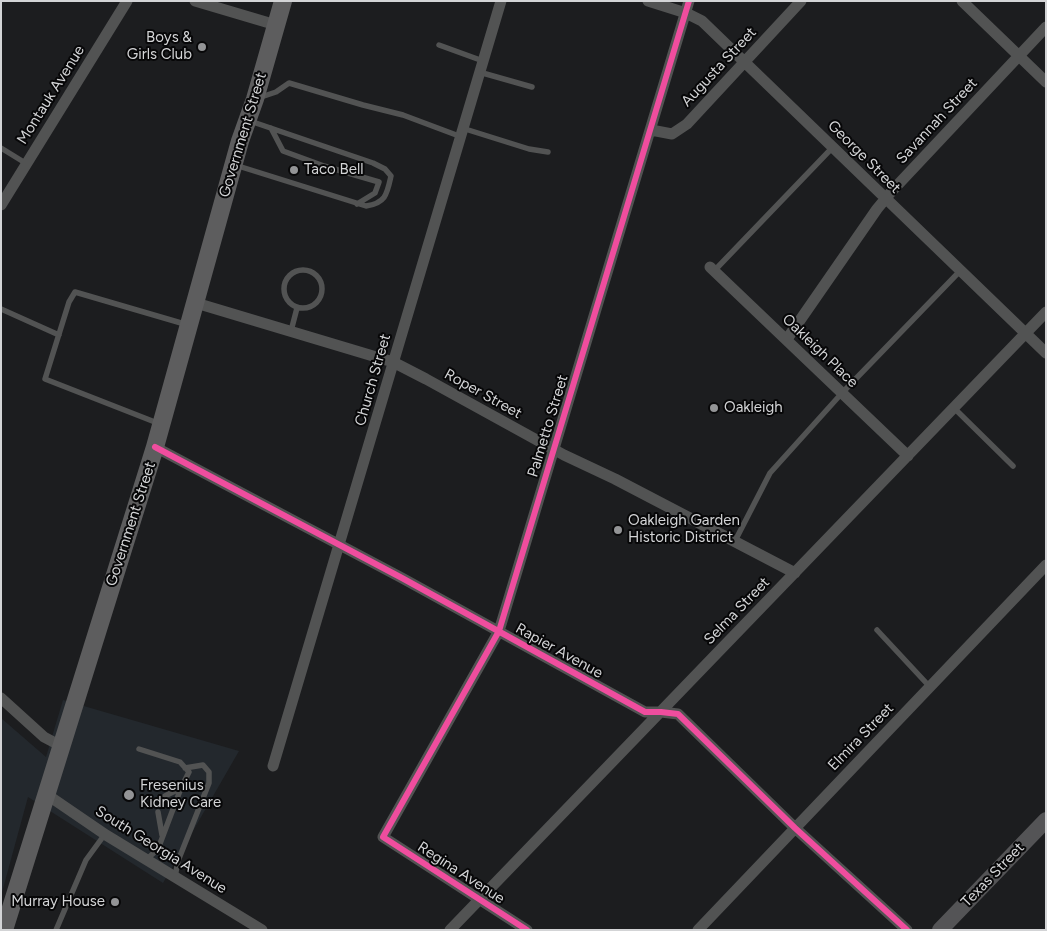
<!DOCTYPE html>
<html>
<head>
<meta charset="utf-8">
<style>
	body { margin:0 }
	#map { position:relative; width:1047px; height:931px; overflow:hidden; background:#1c1d1f; font-family:Figtree,sans-serif }
	canvas { display:block }
	.frame { position:absolute; inset:0; border:2px solid #d3d4d6; pointer-events:none }
</style>
</head>
<body>
<div id="map">
<canvas width="1047" height="931"></canvas>
<div class="frame"></div>
</div>
<script>
const c = document.querySelector('canvas').getContext('2d');
c.lineJoin = 'round';
function fillPath(path, color) {
  c.fillStyle = color;
  c.fill(path, 'evenodd');
}
function trace(path, color, width, dash) {
  c.strokeStyle = color;
  c.lineWidth = width;
  c.lineCap = dash ? 'butt' : 'round';
  c.setLineDash(dash || []);
  c.stroke(path);
}
function label(font, color, halo, rows, align = 'center') {
  c.font = font + ' Figtree,sans-serif';
  c.lineWidth = 4;
  c.setLineDash([]);
  c.textBaseline = 'middle';
  c.strokeStyle = halo;
  c.fillStyle = color;
  for (const [text, x, y, turn = 0] of rows) {
    c.save();
    c.translate(x, y);
    c.rotate((+turn || 0) * Math.PI / 180);
    c.textAlign = isNaN(turn) ? turn : align;
    if (halo) c.strokeText(text, 0, 0);
    c.fillText(text, 0, 0);
    c.restore();
  }
}
const built = new Path2D(`
	M63,700l176,51 -76,132 -135,-86 -27,99v-178l45,39z`);
const lane = new Path2D(`
	M439,45l44,16
	M479,72l53,15
	M258,98l18,-6 13,-9 74,22 40,10 56,21
	M271,128l12,23 41,15 55,16 -4,11 -18,11
	M462,128l67,21 19,3
	M1,148l26,16
	M235,165l131,41c20,-3 21,-12 25,-30l-6,-7 -12,-6 -123,-42
	M284 289a19 19 0 1 1 38 0a19 19 0 1 1-38 0Z
	M714,271l119,-124
	M1,309l58,26
	M291,331l6,-23
	M954,408l59,58
	M160,424l-115,-45 24,-77 6,-10 113,33
	M735,541l35,-68 72,-80 118,-122
	M877,630l53,57
	M139,749l41,13 9,10 -8,16 -23,61
	M162,801l3,-5 16,-8
	M158,812l4,23
	M147,859l11,-10 20,12 -3,16
	M178,861l31,-78v-11l-6,-7 -18,3
	M56,930l30,-70 19,-26`);
const street = new Path2D(`
	M195,1l81,24
	M648,1l38,12 16,8 344,332
	M962,1l84,81
	M651,130l21,4 15,-10 114,-123
	M1,205l126,-204
	M710,267l198,189
	M196,303l197,59 33,17 138,76 51,24 180,94
	M787,339l90,-130 14,-17 155,-165
	M155,447l247,131 243,134h16l17,2 117,114 112,102
	M1,698l43,39 17,9
	M273,766c78,-254 150,-510 228,-765
	M46,794l60,41 156,95
	M450,930l596,-618
	M527,930l-144,-93 116,-206 190,-630
	M698,930l348,-365`);
const secondary = new Path2D(`
	M940,930l106,-110`);
const primary = new Path2D(`
	M4,930l151,-483 85,-306 15,-42 28,-98`);
const cycleway = new Path2D(`
	M155,447l247,131 243,134h16l17,2 117,114 112,102
	M527,930l-144,-93 116,-206 190,-630`);
const markers = [
	[202,47,5,"#939496"],
	[294,170,5,"#939496"],
	[714,408,5,"#939496"],
	[618,530,5,"#939496"],
	[129,795,6,"#939496"],
	[115,902,5,"#939496"]
];
const poiNames = [
	["Boys &",192,38,"right"],
	["Girls Club",192,55,"right"],
	["Taco Bell",304,170],
	["Oakleigh",724,408],
	["Oakleigh Garden",628,521],
	["Historic District",628,538],
	["Fresenius",140,786],
	["Kidney Care",140,803],
	["Murray House",105,902,"right"]
];
const streetNames = [
	["Augusta Street",719,67,-47],
	["Montauk Avenue",51,95,-58],
	["Savannah Street",937,121,-47],
	["Government Street",243,135,-73],
	["George Street",864,157,45],
	["Oakleigh Place",820,351,44],
	["Church Street",373,380,-74],
	["Roper Street",483,394,29],
	["Palmetto Street",548,426,-73],
	["Government Street",131,524,-72],
	["Selma Street",737,611,-46],
	["Rapier Avenue",559,651,29],
	["Elmira Street",861,737,-46],
	["South Georgia Avenue",161,850,32],
	["Regina Avenue",461,873,33],
	["Texas Street",993,875,-46]
];
fillPath(built, '#23282d');
trace(lane, '#525353', 5.5);
trace(street, '#525353', 11);
trace(secondary, '#545456', 16);
trace(primary, '#5d5d5e', 18);
trace(cycleway, '#ef4d9e', 6);
for (const [x, y, r, color] of markers) {
  const dot = new Path2D();
  dot.arc(x, y, r, 0, 2 * Math.PI);
  c.fillStyle = color;
  c.fill(dot);
  trace(dot, '#070708', 2);
}
label('15px', '#d3d4d6', '#070708', poiNames, 'left');
label('15px', '#d3d4d6', '#070708', streetNames);
</script>
</body>
</html>
